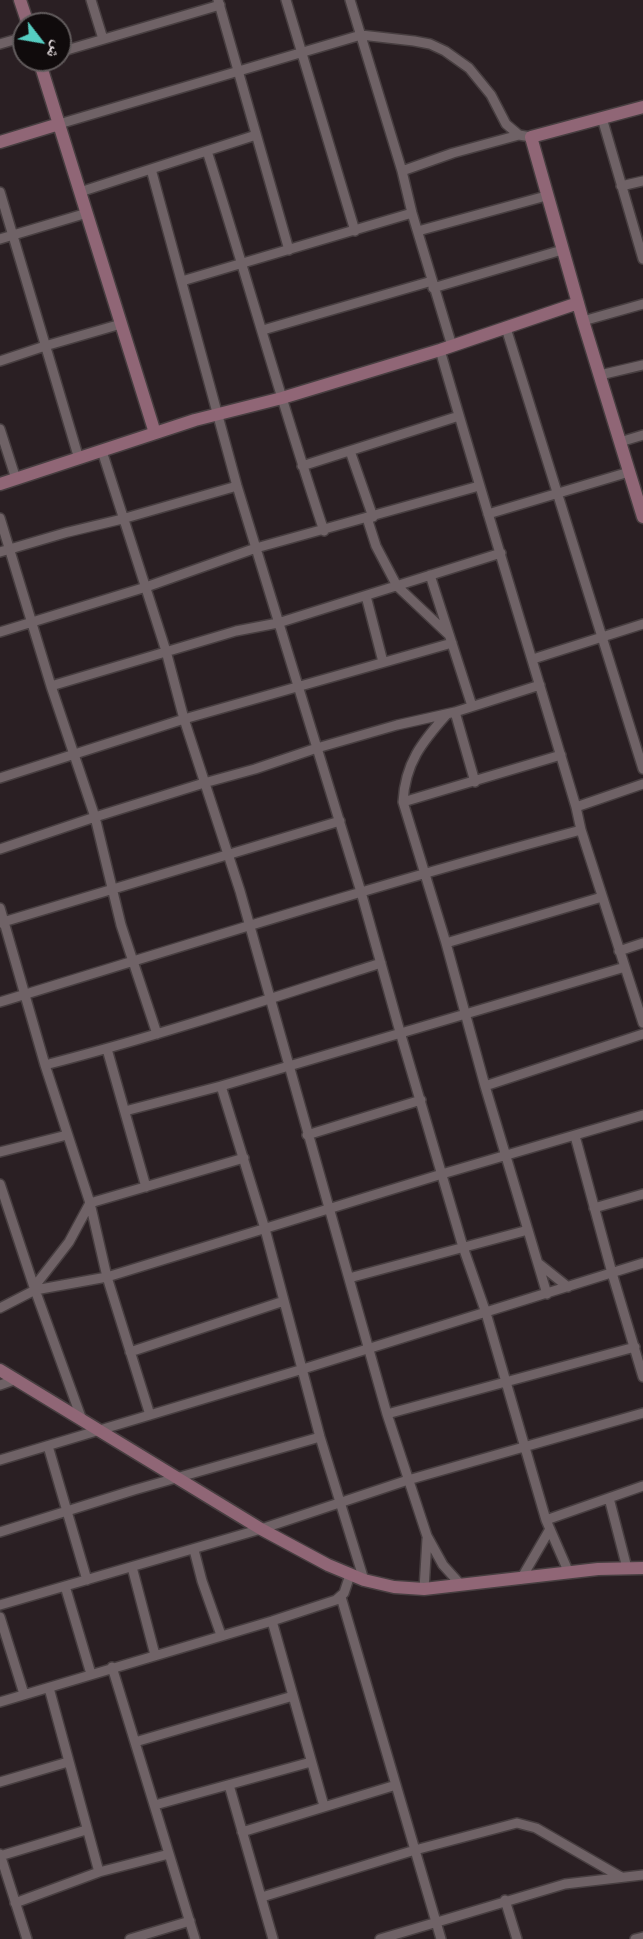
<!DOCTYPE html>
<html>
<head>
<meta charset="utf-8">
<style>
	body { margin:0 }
	#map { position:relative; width:643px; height:1939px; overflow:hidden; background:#2a1f23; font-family:Commissioner,"Noto Naskh Arabic",sans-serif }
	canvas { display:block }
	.north { position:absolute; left:12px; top:12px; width:60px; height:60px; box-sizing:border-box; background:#100b0c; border:2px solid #615b5c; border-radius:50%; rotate:121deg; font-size:16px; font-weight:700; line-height:24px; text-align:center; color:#dbd3d5 }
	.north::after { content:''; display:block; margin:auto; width:21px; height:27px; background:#56cec2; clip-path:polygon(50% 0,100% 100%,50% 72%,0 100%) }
</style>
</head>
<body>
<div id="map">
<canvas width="643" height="1939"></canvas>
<div class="north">ش</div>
</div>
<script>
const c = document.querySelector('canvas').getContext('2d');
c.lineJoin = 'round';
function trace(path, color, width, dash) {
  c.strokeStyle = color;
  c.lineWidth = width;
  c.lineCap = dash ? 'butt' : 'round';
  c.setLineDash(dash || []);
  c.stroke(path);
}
const street = new Path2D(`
	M91,0l12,39
	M218,0l71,250
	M286,0l69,231
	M350,0l52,171 10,42 40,133
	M0,44l24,-7
	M60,52l160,-47
	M602,118l41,141
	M59,124l302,-89 53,6 16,3 15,7 24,17 22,27 15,29 13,11 12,2
	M207,151c40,126 75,254 117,380
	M151,169l86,317 124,406 39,140 63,215 23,66 60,207 23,53
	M402,171l51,-18 66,-18
	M621,186l22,-5
	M0,192l79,267
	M80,192l176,-57
	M418,231l128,-35
	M0,239l87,-26
	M182,281l230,-68
	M433,288l129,-38
	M583,321l60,-17
	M506,328l137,441
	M263,330l169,-49
	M440,350c44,153 91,305 136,457l5,23 62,193
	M0,361l45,-15 76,-22
	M600,375l43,-10
	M0,429l16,50
	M620,442l23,-7
	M102,451l64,200 18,68 56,172 147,523 40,122 16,29 18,20
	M350,451l23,66
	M302,466l157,-50
	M488,514l141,-42
	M0,518l51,168 44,131 26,108 36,109
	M367,518l9,28 21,40 52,49
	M0,552l68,-20 54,-13 115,-33
	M430,575l42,131
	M366,596l17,66
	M0,632l146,-45 110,-39 223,-62
	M533,659l110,-35
	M51,686l185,-55 42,-8 223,-70
	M455,712l20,70
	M447,714c-25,28 -42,49 -44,88l43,141 39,143 62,208
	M0,778l184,-59 268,-76
	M403,802l158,-47
	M576,807l67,-23
	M0,849l95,-32 109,-34 51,-14 62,-21 80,-23 58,-13 85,-27
	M0,908l45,157 45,138 17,74 43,138
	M0,923l340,-102
	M446,943l156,-46
	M619,951l24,-8
	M0,1002c193,-59 386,-120 581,-172
	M107,1049l39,138
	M45,1065c113,-29 224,-66 336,-102
	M221,1086l44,143 55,208 44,143
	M485,1086l158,-52
	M125,1111l96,-25 404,-119
	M307,1135l114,-35
	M575,1136l37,137 31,104
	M0,1152l67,-17
	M0,1184l34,103 48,133
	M594,1208l49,-14
	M538,1263l30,24
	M349,1278l179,-48
	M34,1287l35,-45 21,-39 154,-45
	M0,1308l35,-18 72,-13 335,-103 201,-59
	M130,1352l154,-51
	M0,1385l17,-6
	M387,1414l248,-67
	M48,1446l39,134
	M0,1460l303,-91 340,-106
	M609,1498l18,70
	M546,1520l97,-34
	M0,1532l134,-42 186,-53
	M194,1550l8,31 19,54
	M132,1567l23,88
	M521,1579l29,-50
	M65,1586l26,88
	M424,1589l3,-50
	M341,1597l100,342
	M0,1605l261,-76 147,-49 235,-67
	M0,1617l24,77
	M272,1621l52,185
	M112,1667l83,272
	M49,1688l50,184
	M0,1702l272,-81 64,-21 8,-7 6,-18
	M135,1742l158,-46
	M0,1782l68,-20
	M229,1785l44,154
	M155,1805l156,-43
	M242,1832l154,-47
	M0,1854l27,85
	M0,1856l86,-26
	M262,1897l153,-47 102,-27 19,5 85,49
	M505,1900l12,39
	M15,1903l84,-31 70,-18
	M130,1939l60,-18
	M380,1939l185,-55 78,-9
	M635,1939l8,-2`);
const secondary = new Path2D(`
	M20,0l8,24
	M39,60l116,373
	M643,107l-112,30 52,184 60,196
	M0,142l59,-18
	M0,484l195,-64 87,-22 158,-48 138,-47
	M0,1370l261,159 67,36 36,15 30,7 30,2 174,-20 45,-1`);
trace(street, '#473e40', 12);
trace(secondary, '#473e40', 15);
trace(street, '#6f6266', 9);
trace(secondary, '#906676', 12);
</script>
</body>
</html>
